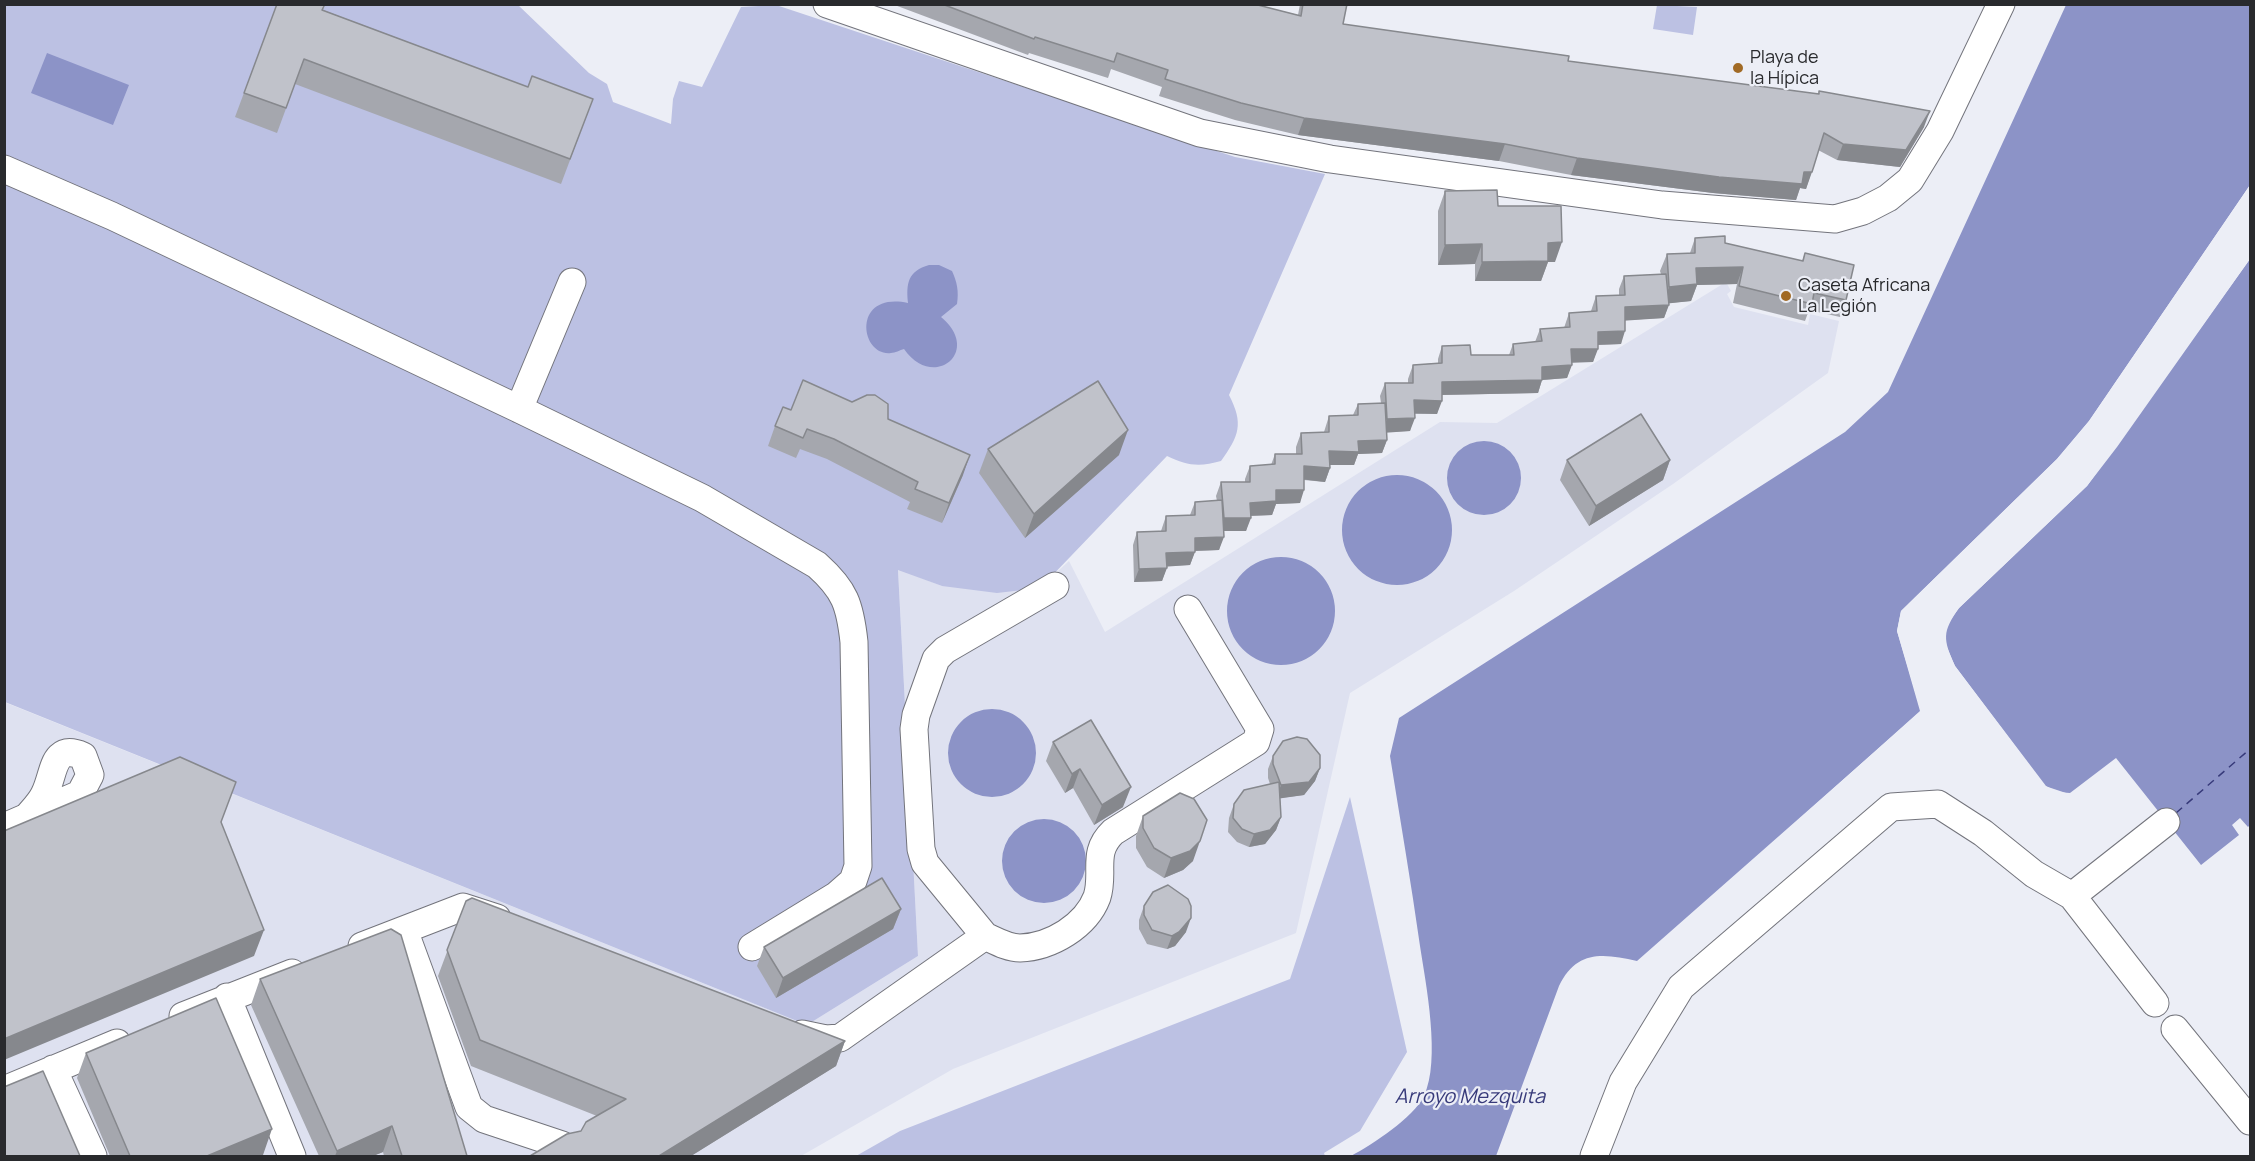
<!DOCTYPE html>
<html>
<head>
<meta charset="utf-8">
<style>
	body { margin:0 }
	#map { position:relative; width:2255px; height:1161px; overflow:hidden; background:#eceef6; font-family:Manrope,sans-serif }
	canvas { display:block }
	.frame { position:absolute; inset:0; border:6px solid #292a2d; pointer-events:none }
</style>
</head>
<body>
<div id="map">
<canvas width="2255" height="1161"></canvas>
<div class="frame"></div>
</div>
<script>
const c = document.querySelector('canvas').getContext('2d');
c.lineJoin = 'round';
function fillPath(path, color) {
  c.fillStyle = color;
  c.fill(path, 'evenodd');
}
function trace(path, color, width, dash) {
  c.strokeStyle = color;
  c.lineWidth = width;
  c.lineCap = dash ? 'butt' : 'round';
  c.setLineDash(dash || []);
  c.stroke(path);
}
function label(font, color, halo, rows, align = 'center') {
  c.font = font + ' Manrope,sans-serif';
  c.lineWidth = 4.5;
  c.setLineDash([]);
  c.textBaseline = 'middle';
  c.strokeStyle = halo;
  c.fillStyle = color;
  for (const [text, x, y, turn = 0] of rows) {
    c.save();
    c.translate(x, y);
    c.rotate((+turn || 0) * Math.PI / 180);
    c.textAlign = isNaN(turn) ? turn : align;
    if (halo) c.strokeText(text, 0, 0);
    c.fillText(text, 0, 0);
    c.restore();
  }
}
const built = new Path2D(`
	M1726,282l5,9 -4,3 7,13 74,18 2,-11 29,7 -11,52 -155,111 -159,107 -164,102 -54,240 -343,136 -152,87h-796l-1,-454 803,323 111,-69 -20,-387 44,17 105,-5 22,-20 36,71 335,-210 57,1z`);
const green = new Path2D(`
	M4,5h514l71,68 18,11 6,18 58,22 2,-25 6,-18 23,6 39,-80 35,-2 459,152 90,17 -96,221c15,29 10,41 -8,66 -21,6 -34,5 -54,-5l-120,125 -24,9 -26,3 -55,-7 -44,-16 20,386 -111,69 -802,-323z
	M1657,5l40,2 -4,28 -40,-6z
	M1350,797l57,255 -47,79 -36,22 1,3h-469l44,-25 390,-152z`);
const water = new Path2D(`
	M2066,5h184v180l-161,236 -32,38 -156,152 -4,20 24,80 -284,250c-34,-8 -61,-11 -78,25l-63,170h-145c22,-12 62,-38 73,-60 17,-36 2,-111 -4,-150 -9,-64 -20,-127 -30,-190l9,-38 446,-286 43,-40z
	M47,53l82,32 -16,40 -82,-32z
	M2250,259v566l-2,2 -8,-9 -8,7 7,10 -38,30 -85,-107 -46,35 -13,-1 -11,-6 -91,-120c-12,-27 -13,-34 4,-58l128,-122z
	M929,265h10l13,6c5,11 7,20 5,33l-16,13c42,35 -8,74 -37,32 -4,1 -9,4 -13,4 -31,4 -40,-62 17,-50 -2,-20 0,-32 21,-38z
	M1447 478a37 37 0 1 1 74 0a37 37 0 1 1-74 0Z
	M1342 530a55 55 0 1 1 110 0a55 55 0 1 1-110 0Z
	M1227 611a54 54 0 1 1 108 0a54 54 0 1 1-108 0Z
	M948 753a44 44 0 1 1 88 0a44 44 0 1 1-88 0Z
	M1002 861a42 42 0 1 1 84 0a42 42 0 1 1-84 0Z`);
const pier = new Path2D(`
	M2250,185v5l-159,233 -32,39 -155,150 -4,19 23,81 -286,252 283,-253 -23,-80 4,-20 156,-152 32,-38z
	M2250,256v3l-133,188 -30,39 -128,122 -13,18v19l9,21 90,120 27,9h-16l-13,-7 -91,-121 -9,-21 1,-21 13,-19 128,-122z`);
const ferry = new Path2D(`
	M2176,813l74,-64`);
const minor = new Path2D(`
	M827,4l373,129 130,26 332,46 173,14 28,-8 25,-13 22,-18 30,-49 61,-127
	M4,169l108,47 407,193 183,89 115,67c28,25 33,40 37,77l4,224 -5,15 -16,14 -85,52
	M519,409l53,-127
	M4,827l76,-33 10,-19 -7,-19c-32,-14 -28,19 -39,39 -4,8 -11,15 -17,22
	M2072,896l94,-74
	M404,930l65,177 15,12 78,26
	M985,936l-60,-73 -4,-14 -7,-120 2,-14 20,-56 9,-9 110,-64
	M362,946l101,-39 34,11
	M227,997l65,159
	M183,1016l109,-43
	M2175,1029l75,92
	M802,1034l24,5 14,-1 145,-102c11,5 23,12 35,12 31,-1 66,-22 77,-51 8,-25 -6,-44 16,-65l143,-90 4,-13 -72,-120
	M53,1069l40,87
	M4,1090l113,-47
	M1594,1156l29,-74 58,-95 210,-180 47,-3 45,29 51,41 38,22 83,107`);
const wall = new Path2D(`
	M277,4h48l-2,6 205,77 65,12 -32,85 -266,-100 -18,49 -42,-16z
	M892,4h362l44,11 2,-11h47l-4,20 225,37 250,33 1,-3 105,36 -24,40 -63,-7 -19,-10 -12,39 -6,-1 -4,12 -83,-7 -142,-18 -72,-14 -201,-26 -63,-15 -76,-24 3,-9 -51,-18 -3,9 -79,-25 -1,2z
	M1445,191l53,15 57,56h-7l-7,19h-66v-17l-37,1v-54z
	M1695,238l107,23 3,-8 41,47 -6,17 -31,-7 -4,11 -72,-18 4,-19 -40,1 -6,16 -22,2 -5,15 -39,2 -4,24 -23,1 -5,17h-21l-5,16 -25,2 -4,13 -96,2 -5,19h-23l-4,17 -23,1v8l-5,13 -24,1 -4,11h-24v3l-5,14 -21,-2 -4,23 -24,1 -4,11 -22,1 -4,15h-22l-5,19 -24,1 -5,14 -23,1 -5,15 -28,1 -1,-37 4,-13 24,-1 5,-15 24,-1 5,-13 22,-1 -1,-5 5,-14h24v-3l5,-13 21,-1 4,-11h21v-7l5,-14 23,-1 5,-16 24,-1 5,-11 23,-1 -1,-7 5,-13h23v-4l5,-14 25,-2v-4l4,-13 29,9h38l4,-11 22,-2 5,-13 24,-1 5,-15 22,-2 5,-15 23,-1v-6l5,-13 37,-2 -1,-3 7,-17 23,-1z
	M791,410l97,9 75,56 -21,48 -35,-14 3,-7 -83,-43 -27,-10 -4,9 -28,-12 7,-20z
	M988,449l131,6 -94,83 -46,-65z
	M1567,460h103l-7,20 -74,46 -29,-46z
	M1053,742l70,65 -29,18 -21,-37 -8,5 -19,-32z
	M1273,756l47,12 -5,13 -11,14 -24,3 1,19 -5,13 -11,14 -16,3 -12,-5 -9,-10 1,-14 5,-14 36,-20 -2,-6v-9z
	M1143,816l50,45 -10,9 -19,8 -17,-11 -11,-19v-12z
	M466,901l379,140 -9,25 -145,90 -110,-25 16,-15 -126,-50 -33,-90z
	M1144,906l42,26 -11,14 -8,3 -20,-5 -8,-15v-9z
	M901,909l-8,20 -117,69 -19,-32 7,-19z
	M260,979l207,177h-83l-1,-4 -10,4h-54l-68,-151z
	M86,1053l177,102 -4,1h-149l-33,-78z`);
const shadedWall = new Path2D(`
	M1930,111l-6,16 -24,40 -63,-7 6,-16z
	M1304,118l201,26 -6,17 -201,-26z
	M1577,158l227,14h8l-6,17 -6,-1 -4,12 -83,-7 -142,-18z
	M1562,242l-7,20h-7l-7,19h-66l7,-19 66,-19z
	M1482,244l-7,20 -37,1 7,-20z
	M1743,267l-6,17 -40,1 -6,16 -28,3 6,-17 27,-19z
	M1669,305l-5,13 -44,3 5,-14z
	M1625,331l-4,13 -28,1 5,-13z
	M1571,349h27l-5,13 -27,1z
	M1572,365l-5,13 -25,2 -4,13 -100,2 4,-13 100,-15z
	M1414,400l28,1 -5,13 -28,-1z
	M1415,418l-5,13 -28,2 5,-14z
	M1128,430l-9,25 -94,83 9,-24z
	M1387,440l-5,13 -24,1 -4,11h-30l5,-14 29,-10z
	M970,455l-7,20 -21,48 7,-20z
	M1670,460l-7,20 -74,46 7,-20z
	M1304,466l26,2 -5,14 -25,-3z
	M1276,490h28l-4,13 -24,1 -4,11 -27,1 5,-13z
	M1224,518h27l-5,13h-27z
	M1224,537l-5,13 -29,1 5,-13z
	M1195,552l-5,13 -29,2 5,-14z
	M1167,568l-5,13 -28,1 5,-13z
	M1320,768l-5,13 -11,14 -28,4 5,-14z
	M1080,769l-7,19 -8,5 7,-19z
	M1131,787l-8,20 -29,18 8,-20z
	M1281,817l-5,13 -11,14 -16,3 5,-13z
	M1200,841l-7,20 -10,9 -19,8 7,-20z
	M901,909l-8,20 -117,69 7,-20z
	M1191,918l-5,14 -11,14 -8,3 5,-13z
	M264,930l-10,26 -250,104v-21z
	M845,1041l-9,25 -145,90h-32z
	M392,1126l-9,26 -10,4h-38l2,-5z
	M272,1129l-9,26 -4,1h-52z`);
const building = new Path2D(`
	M277,4h48l-3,6 206,77 4,-11 61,23 -23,60 -266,-100 -18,49 -42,-15z
	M942,4h312l47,12 2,-12h44l-4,20 226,32 -1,5 251,33v-3l111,20 -24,39 -63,-6 -19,-11 -12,39h-8l-2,12 -83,-7 -142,-19 -72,-14 -201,-26 -63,-15 -76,-24 3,-9 -51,-17 -3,9 -79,-25 -1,2z
	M1497,190l1,16h63l1,36 -14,1v18l-66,1v-18l-37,1v-54z
	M1725,236v7l78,18 2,-8 49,12 -8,35 -32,-7 -2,11 -73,-18 4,-19 -47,1 1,16 -28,3 -2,-33 28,-1v-15z
	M1666,274l3,31 -44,2v24l-27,1v17h-27l1,16 -30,2v13l-100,2v19l-28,-1 1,18 -28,1 -2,-36h28v-18l29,-2v-17l28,-1 1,10h43l-1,-11 29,-3 -2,-12 30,-2 -1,-14 28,-2 -1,-15 29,-1 -1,-19z
	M803,380l49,22 15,-7h8l13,9v15l82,36 -21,48 -34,-14 3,-7 -84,-43 -27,-10 -4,9 -28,-12 8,-19 8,3z
	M1098,381l30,49 -94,84 -46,-65z
	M1385,403l2,37 -29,1 1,11 -30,-1 1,17 -26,-2v24h-28v11l-26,2 1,15h-27l-3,-36h29v-16l25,-2v-10h27l-1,-21 28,-1v-16l29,-1v-11z
	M1641,414l29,46 -74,46 -29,-46z
	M1222,500l2,37 -29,1v14l-29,1 1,15 -28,1 -2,-37 29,-1v-15l29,-1v-13z
	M1091,720l40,67 -29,18 -22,-36 -8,5 -19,-32z
	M1297,737l10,2 13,16v13l-11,14 -28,3 -8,-21v-8l10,-15z
	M180,757l56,25 -15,40 43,108 -260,109v-208z
	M1279,782l2,35 -11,13 -16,4 -12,-5 -9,-11 1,-14 10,-14z
	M1180,793l14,6 13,21 -7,21 -10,10 -19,7 -17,-10 -11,-20v-12z
	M882,878l19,31 -118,69 -19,-31z
	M1168,885l20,14 3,7v12l-12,14 -7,4 -20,-6 -8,-15v-9l9,-14z
	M472,898l373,143 -186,115h-129l37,-22 14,-3 5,-9 40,-23 -146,-59 -33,-90 19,-49z
	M391,929l10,6 66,221h-65l-10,-30 -55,25 -77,-172z
	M216,998l56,131 -65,27h-77l-44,-103z
	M43,1071l37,85h-76v-69z`);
const markers = [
	[1738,68,6,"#a16a25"],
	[1786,296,6,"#a16a25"]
];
const poiNames = [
	["Playa de",1750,58],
	["la Hípica",1750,79],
	["Caseta Africana",1798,286],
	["La Legión",1798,307]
];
const waterNames = [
	["Arroyo Mezquita",1470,1097]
];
fillPath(built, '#dee1f0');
fillPath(green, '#bcc1e3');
fillPath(water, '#8c93c7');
fillPath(pier, '#eceef6');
trace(ferry, '#373a7a', 1.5, [8, 6]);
trace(minor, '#73747c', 29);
trace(minor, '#fff', 27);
fillPath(wall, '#a5a7ae');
fillPath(shadedWall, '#86888d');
fillPath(building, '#c0c2ca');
trace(building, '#86888d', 1.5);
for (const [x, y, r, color] of markers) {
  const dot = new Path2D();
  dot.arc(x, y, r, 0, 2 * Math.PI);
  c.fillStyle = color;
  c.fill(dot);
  trace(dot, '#eceef6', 2);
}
label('18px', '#292a2d', '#eceef6', poiNames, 'left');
label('italic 20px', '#373a7a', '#eceef6', waterNames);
</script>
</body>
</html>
